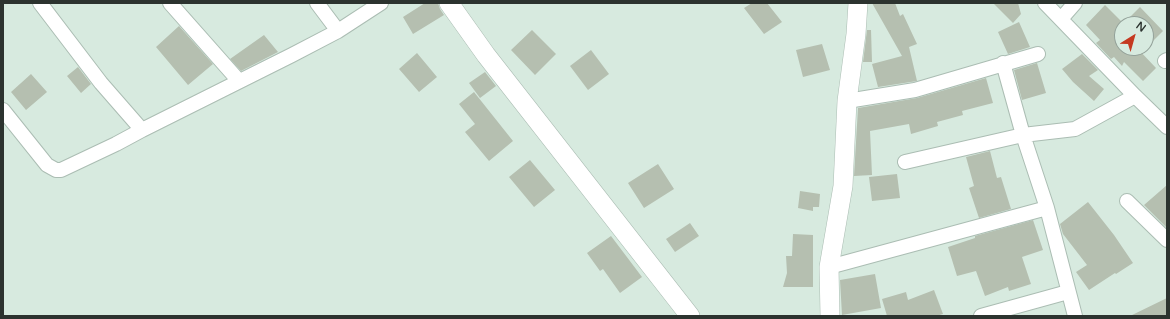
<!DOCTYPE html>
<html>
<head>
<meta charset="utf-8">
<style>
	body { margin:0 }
	#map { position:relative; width:1170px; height:319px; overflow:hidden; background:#d7eadf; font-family:"Varela Round",sans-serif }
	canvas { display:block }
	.frame { position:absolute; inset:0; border:4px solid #2c332f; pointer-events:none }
	.north { position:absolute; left:1114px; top:16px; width:40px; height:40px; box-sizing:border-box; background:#d7eadf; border:1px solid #93a199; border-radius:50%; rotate:37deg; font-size:11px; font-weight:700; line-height:16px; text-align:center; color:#2c332f }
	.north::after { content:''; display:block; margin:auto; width:14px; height:18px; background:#c53920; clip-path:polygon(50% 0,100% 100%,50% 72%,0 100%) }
</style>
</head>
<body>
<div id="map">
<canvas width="1170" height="319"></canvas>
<div class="frame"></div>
<div class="north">N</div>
</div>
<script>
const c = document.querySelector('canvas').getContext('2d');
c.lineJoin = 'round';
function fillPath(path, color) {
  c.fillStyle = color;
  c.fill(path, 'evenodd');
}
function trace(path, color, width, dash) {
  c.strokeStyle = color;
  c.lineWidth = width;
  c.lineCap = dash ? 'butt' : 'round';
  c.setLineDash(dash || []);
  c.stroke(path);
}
const building = new Path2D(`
	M425,3h13l2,6 4,6 -31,19 -10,-17z
	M752,3h15l15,19 -18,12 -20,-26z
	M872,3h23l5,13 3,-2 14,30 -8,3 8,34 -39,6 -6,-23 30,-8z
	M993,3h25l3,11 -8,9z
	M1105,5l17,17v26h15l19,20 -13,13 -19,-19 -2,4 -8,-9 -3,2 -15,-16 4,-3 -14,-15z
	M1140,7l23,24 -17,17v-24h-23z
	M1019,22l11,25 -22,7 -10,-22z
	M179,26l34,38 -25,21 -32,-38z
	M532,30l24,24 -21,21 -24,-25z
	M867,30h4l1,32h-9z
	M264,35l14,17 -37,19 -11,-12z
	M822,44l8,26 -27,7 -7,-27z
	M591,50l18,24 -21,16 -18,-24z
	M417,53l20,24 -18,15 -20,-23z
	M1082,54l16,16 -9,6 15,13 -10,12 -21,-19 -11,-13z
	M1037,63l9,30 -24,7 -8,-30z
	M78,67l13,17 -10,9 -14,-17z
	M485,72l11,14 -16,12 -11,-15z
	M31,74l16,18 -21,18 -15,-18z
	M986,78l7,25 -31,8 1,4 -26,7 1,4 -27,8 -2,-10 -39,7 2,44 -18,1 4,-68 59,-10z
	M474,92l39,49 -24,20 -24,-29 10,-8 -16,-20z
	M990,151l7,27 4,-1 10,32 -32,9 -10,-30 5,-2 -8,-29z
	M530,160l25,30 -21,17 -25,-30z
	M658,164l16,25 -30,19 -16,-25z
	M897,174l3,24 -28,3 -3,-24z
	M1167,185v43l-23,-23z
	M800,191l20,3 -1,13h-6v4l-15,-3z
	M1088,202l26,33 19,28 -17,11 -1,-1 -26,17 -13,-18 11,-7 -24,-31 -3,-10z
	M1033,220l10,30 -21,7 9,27 -22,7 -1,-4 -23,9 -9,-25 -19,5 -9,-29 27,-9v-2z
	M690,223l9,13 -24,16 -9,-13z
	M793,234l20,1v52h-30l4,-14 -1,-17h6z
	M611,236l31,41 -22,16 -17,-24 -3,2 -13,-18z
	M875,274l6,34 -39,7 -2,-35z
	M934,290l9,24 -7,2h-49l-5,-17 24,-7 2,8z
	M1167,298v18h-37z`);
const street = new Path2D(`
	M40,3l61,80 41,47
	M170,3l69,78
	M317,3l21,28
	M1045,3l90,93 32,31
	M1061,19l14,-16
	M1165,61l2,-1
	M1003,63l20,72 24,73 28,108
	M847,101l68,-11 123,-36
	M3,110l44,55 9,5h5l55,-26 26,-14 150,-75 46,-24 43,-28
	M905,162l118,-27 52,-6 60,-33
	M1127,201l40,39
	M829,267l218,-59
	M981,316l87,-24`);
const secondary = new Path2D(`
	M449,3l37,52 204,261
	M830,316l-1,-49 14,-81 4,-85 9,-67 2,-31`);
fillPath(building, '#b5bfb0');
trace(street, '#abbdb3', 16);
trace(secondary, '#abbdb3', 20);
trace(street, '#fff', 14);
trace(secondary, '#fff', 19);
</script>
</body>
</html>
